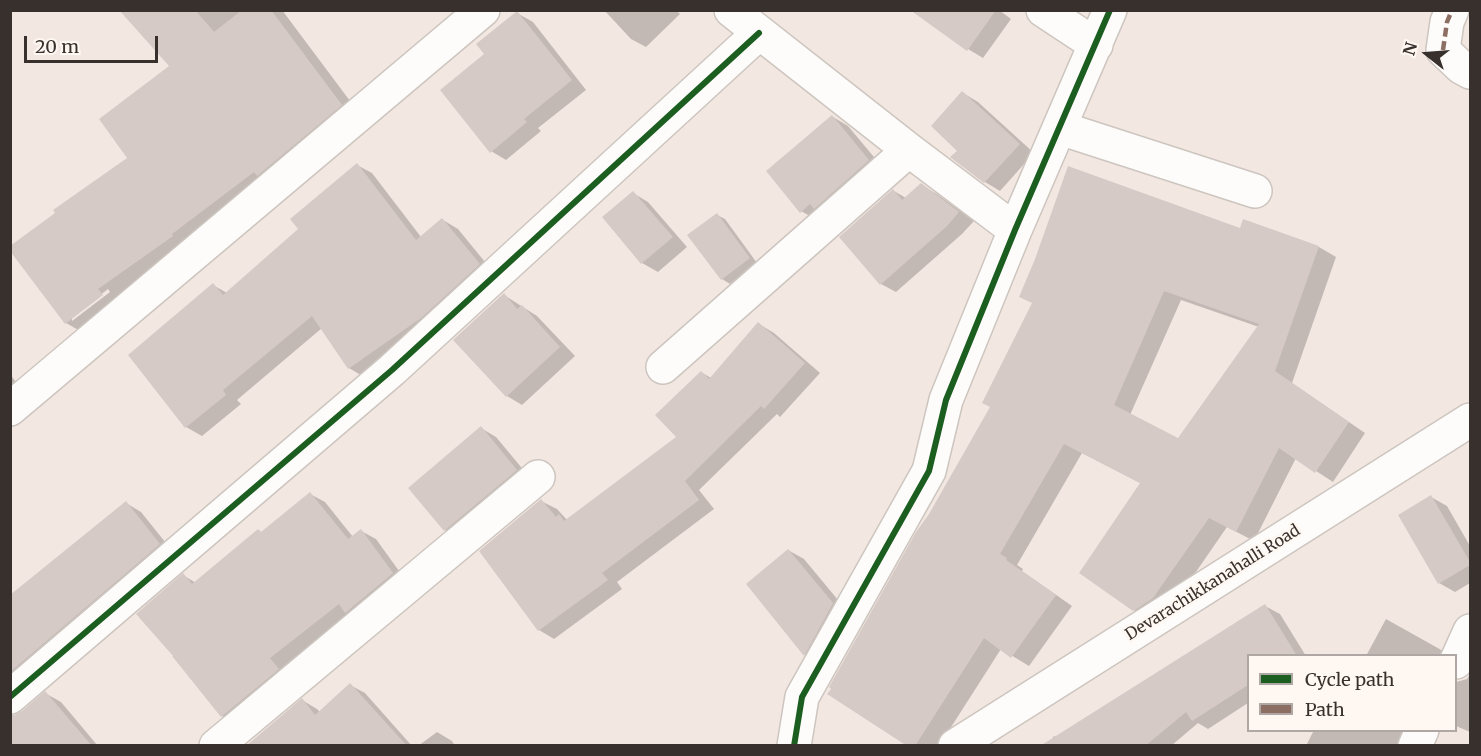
<!DOCTYPE html>
<html>
<head>
<meta charset="utf-8">
<style>
	body { margin:0 }
	#map { position:relative; width:1481px; height:756px; overflow:hidden; background:#f3e8e1; font-family:Merriweather,serif }
	canvas { display:block }
	.frame { position:absolute; inset:0; border:12px solid #38302c; pointer-events:none }
	.legend { position:absolute; left:1247px; top:654px; width:210px; height:78px; box-sizing:border-box; background:#fef7f2; border:2px solid #afa7a3; margin:0; padding:8px 10px; list-style:none; font-size:18px; color:#38302c }
	.legend li { display:flex; align-items:center; gap:12px; height:30px }
	.legend b { width:30px; border:2px solid #afa7a3 }
	.north { position:absolute; left:1397px; top:24px; width:60px; height:60px; -webkit-text-stroke:4px #fef7f2; paint-order:stroke; rotate:287deg; font-size:16px; font-weight:700; line-height:24px; text-align:center; color:#38302c }
	.north::after { content:''; display:block; margin:auto; width:21px; height:27px; background:#38302c; clip-path:polygon(50% 0,100% 100%,50% 72%,0 100%) }
	.scale { position:absolute; left:24px; top:36px; width:134px; height:27px; box-sizing:border-box; border:3px solid #38302c; border-top:0; padding-left:8px; font-size:18px; line-height:21px; white-space:nowrap; color:#38302c; -webkit-text-stroke:4px #fef7f2; paint-order:stroke }
</style>
</head>
<body>
<div id="map">
<canvas width="1481" height="756"></canvas>
<div class="frame"></div>
<ul class="legend">
<li><b style="height:8px;background:#1b5e20"></b>Cycle path</li>
<li><b style="height:8px;background:#8d6e63"></b>Path</li>
</ul>
<div class="north">N</div>
<div class="scale">20 m</div>
</div>
<script>
const c = document.querySelector('canvas').getContext('2d');
c.lineJoin = 'round';
function fillPath(path, color) {
  c.fillStyle = color;
  c.fill(path, 'evenodd');
}
function trace(path, color, width, dash) {
  c.strokeStyle = color;
  c.lineWidth = width;
  c.lineCap = dash ? 'butt' : 'round';
  c.setLineDash(dash || []);
  c.stroke(path);
}
function label(font, color, halo, rows, align = 'center') {
  c.font = font + ' Merriweather,serif';
  c.lineWidth = 5;
  c.setLineDash([]);
  c.textBaseline = 'middle';
  c.strokeStyle = halo;
  c.fillStyle = color;
  for (const [text, x, y, turn = 0] of rows) {
    c.save();
    c.translate(x, y);
    c.rotate((+turn || 0) * Math.PI / 180);
    c.textAlign = isNaN(turn) ? turn : align;
    if (halo) c.strokeText(text, 0, 0);
    c.fillText(text, 0, 0);
    c.restore();
  }
}
const shadow = new Path2D(`
	M121,10h161l80,107 -275,218 -21,-12 63,-165 43,-92zM108,289l2,3 -38,29v-4z
	M604,10h72l4,4 -34,33 -15,-8z
	M913,10h86l12,9 -28,39 -15,-9z
	M517,13l16,9 53,68 -48,38 3,3 -35,29 -15,-9z
	M963,93l15,9 56,51 -34,38 -15,-9 -33,-25 8,-6z
	M833,117l15,9 36,43 -67,51 -16,-9z
	M357,165l15,8 49,64 22,-17 15,9 36,44 -130,104 -15,-9 -27,-40 -85,72 4,4 -39,32 -16,-9 27,-142 14,8 74,-64z
	M921,185l16,9 37,27 -12,13 -66,58 -15,-8 13,-93 12,7z
	M633,193l15,9 39,45 -29,25 -16,-9 -38,-45z
	M717,215l8,4 32,44 -27,21 -8,-5z
	M1244,221l75,26 17,10 -44,126 73,50 -32,49 -37,-24 -42,83 -27,-14 -56,81 -19,12 -18,-10 8,-126 -60,-31 -65,112 6,4 -1,2 50,35 -43,60 -28,-17 -62,97h-29l20,-231 62,-108 249,-177zM1181,300l78,27 -81,113 -48,-25z
	M504,295l33,21 38,40 -53,49 -15,-9z
	M759,324l15,9 46,40 -40,44 -3,-3 -78,76 15,19 -97,73 5,7 -68,50 -15,-9 2,-129 16,8 11,12 110,-83 23,-66 10,6z
	M10,374l9,12 -9,6z
	M481,428l15,9 35,42 -71,60 -15,-9z
	M310,494l15,8 28,35 8,-6 15,8 31,43 -57,33 -67,52 9,11 -55,47 -15,-9 -48,-59 9,-82 13,8 62,-53 5,3z
	M1431,497l16,9 23,40v37l-15,9 -16,-9z
	M126,503l15,9 33,41 -164,142v-99z
	M788,550l16,9 44,53 -28,51 -15,-8z
	M1265,606l15,8 26,42h-58v47l-40,26 -10,-6 -27,23h-124l7,-10 6,3z
	M1386,619l66,37h-86z
	M1470,674v58l-14,-6v-44l11,-3z
	M350,685l15,8 47,53h-164l54,-46 15,9 3,3z
	M45,693l16,9 37,44h-83l8,-33z
	M1314,730h106l-9,16h-105z
	M437,732l15,9 3,5h-37z`);
const building = new Path2D(`
	M119,10h76l19,22 28,-22h29l71,95 -85,71 -3,-4 -82,62 1,2 -75,53 5,6 -38,29 -55,-73v-5l45,-33 -2,-3 74,-52 -28,-39 70,-53z
	M910,10h86l-29,41z
	M517,11l55,69 -48,39 3,3 -37,31 -50,-63 44,-36 -8,-10z
	M962,91l58,53 -36,39 -34,-26 7,-6 -26,-25z
	M832,115l37,45 -55,49 -4,-5 -10,9 -34,-42z
	M357,163l59,77 26,-22 38,46 -59,54 -73,51 -36,-53 -89,74 3,5 -41,33 -57,-73 85,-72 10,12 75,-66 -8,-10z
	M1068,166l172,62 3,-9 76,27 -44,125 74,51 -34,51 -36,-25 -43,84 -27,-14 -56,80 -20,13 -54,-38 61,-90 -76,-39 -64,110 7,4 -1,2 50,35 -45,63 -27,-20 -69,108h-8l-80,-52 4,-5 -2,-2 87,-155 13,-18 61,-107 -8,-4 50,-100 -13,-6 16,-38zM1164,291l95,33 -81,114 -64,-33z
	M921,183l38,29 -12,14 -67,59 -41,-48 54,-48 9,11z
	M633,191l40,46 -32,27 -39,-47z
	M717,213l33,45 -29,22 -34,-45z
	M504,293l13,16 5,-4 38,42 -54,50 -53,-57z
	M758,322l47,41 -41,46 -3,-3 -76,75 14,19 -97,73 6,7 -70,51 -59,-80 62,-52 15,18 3,-3 5,7 112,-84 -21,-22 46,-44 8,8z
	M481,426l36,44 -73,61 -36,-43z
	M310,492l38,47 13,-10 32,44 -48,40 -6,-9 -69,54 9,11 -58,48 -49,-61h1l-37,-42 47,-41 9,11 66,-55 3,3z
	M1431,495l39,67v3l-32,19 -40,-69z
	M126,501l34,43 -150,128v-77z
	M788,549l45,54 -29,53 -58,-72z
	M1265,604l32,52h-49v29l-56,36 -6,-9 -41,34h-105z
	M350,683l57,63h-161l56,-48 13,17z
	M45,691l47,55h-82v-31h4l8,-4z`);
const minor = new Path2D(`
	M731,10l178,140 106,80
	M1043,10l53,35
	M1452,10l-5,12 -4,28 18,17 9,5
	M1060,128l195,63
	M663,367l246,-217
	M10,409l473,-399
	M1456,662l14,-31
	M10,697l382,-327 367,-337
	M216,746l322,-269
	M794,746l8,-49 127,-226 17,-71 69,-170 95,-220
	M1415,746l7,-16`);
const tertiary = new Path2D(`
	M955,746l515,-326`);
const quiet = new Path2D(`
	M1443,50l4,-28 5,-12`);
const cycleway = new Path2D(`
	M10,697l382,-327 367,-337
	M794,746l8,-49 127,-226 17,-71 69,-170 95,-220`);
const streetNames = [
	["Devarachikkanahalli Road",1213,583,-32]
];
fillPath(shadow, '#0003');
fillPath(building, '#d6cac7');
trace(minor, '#cdc5bf', 36);
trace(tertiary, '#cdc5bf', 36);
trace(minor, '#fdfcfa', 33);
trace(tertiary, '#fdfcfa', 33);
trace(quiet, '#8d6e63', 4.5, [9, 4.5]);
trace(cycleway, '#1b5e20', 6);
label('16px', '#38302c', '#fef7f2', streetNames);
</script>
</body>
</html>
